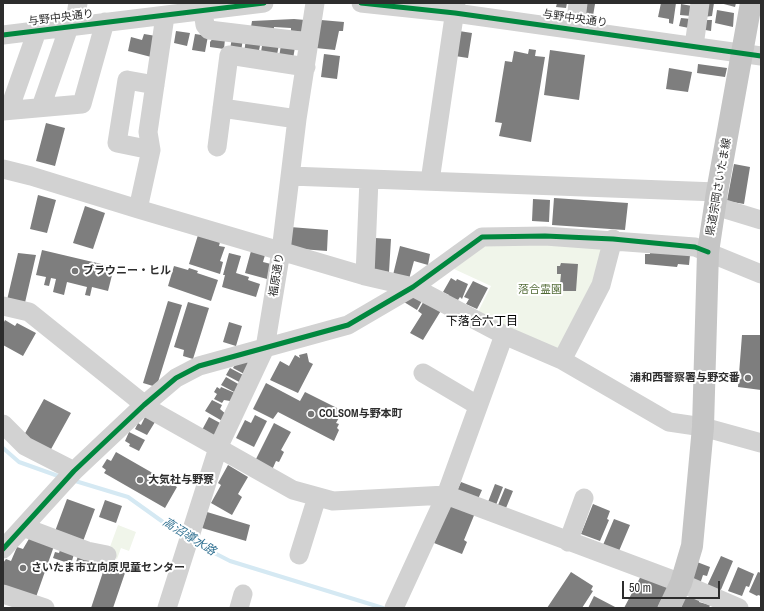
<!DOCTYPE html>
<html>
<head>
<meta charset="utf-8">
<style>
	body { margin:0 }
	#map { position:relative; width:764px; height:611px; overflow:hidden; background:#fff; font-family:"Archivo Narrow",sans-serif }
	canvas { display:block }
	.frame { position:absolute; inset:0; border:4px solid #2d2d2d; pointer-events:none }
	.scale { position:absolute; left:622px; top:581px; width:98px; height:18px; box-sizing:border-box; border:2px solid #2d2d2d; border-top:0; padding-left:5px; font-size:12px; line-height:14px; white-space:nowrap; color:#2d2d2d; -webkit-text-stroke:3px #fff; paint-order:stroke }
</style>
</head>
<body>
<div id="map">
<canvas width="764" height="611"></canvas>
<div class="frame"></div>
<div class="scale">50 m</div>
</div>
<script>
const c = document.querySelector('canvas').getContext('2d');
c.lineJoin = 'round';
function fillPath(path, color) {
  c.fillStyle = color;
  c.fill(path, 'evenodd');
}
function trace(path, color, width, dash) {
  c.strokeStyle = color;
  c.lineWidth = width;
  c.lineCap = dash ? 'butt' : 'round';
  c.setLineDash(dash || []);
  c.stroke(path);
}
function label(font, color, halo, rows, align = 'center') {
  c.font = font + ' "Archivo Narrow","Noto Sans JP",sans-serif';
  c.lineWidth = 4;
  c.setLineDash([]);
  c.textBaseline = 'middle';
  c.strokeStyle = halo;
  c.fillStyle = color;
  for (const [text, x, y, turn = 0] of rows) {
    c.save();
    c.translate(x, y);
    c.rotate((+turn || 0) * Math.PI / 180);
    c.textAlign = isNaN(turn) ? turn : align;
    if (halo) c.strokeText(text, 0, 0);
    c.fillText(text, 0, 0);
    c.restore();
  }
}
const green = new Path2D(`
	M484,243l119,2 -5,39 -39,70 -82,-40 14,-28 -37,-17z
	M118,525l18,7 -7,19 -8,-3 -4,11 -10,-4z`);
const stream = new Path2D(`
	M3,448l16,14 42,15
	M72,480l56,17 56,40
	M193,542l37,19 153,47`);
const building = new Path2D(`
	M557,3h10l-1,5 -10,-1z
	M584,3l11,1 -2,12 -11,-1z
	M661,3h15l-3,21 -4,-1v-4l-11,-2z
	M705,3h9l-2,13 -9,1z
	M720,3h16l-1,4z
	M681,4l11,2 -1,10 -11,-1z
	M717,10l17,3 -1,14 -18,-4z
	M681,18l10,1 -2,9 -10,-2z
	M294,19l11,1 -1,12 -13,-1v-3l-17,-1v2l-23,-2 1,-6z
	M321,20l23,2 -1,9h-4l-4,19 -19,-2z
	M702,20h10l-1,11 -11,-2z
	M176,31l14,2 -3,13 -13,-3z
	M459,31l13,2 -4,25 -13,-2z
	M144,34l12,2 -1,22 -27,-7 3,-14 11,3z
	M195,34l13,2 -3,16 -13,-2z
	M214,37l11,2 -1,10 -14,-2v-5z
	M232,37l11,1 -2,14 -11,-2z
	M246,39l15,2 -3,14 -14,-2z
	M263,40l16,4 -2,11 -16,-3z
	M281,45l14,2 -2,12 -14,-2z
	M529,49l7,1 -1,6 10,1 -14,85 -32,-6 3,-13 -7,-1 10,-61 7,1 2,-11 14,3z
	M550,50l35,5 -6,45 -35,-5z
	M324,54l16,2 -3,23 -16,-2z
	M698,64l29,4 -2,9 -28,-4z
	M669,68l23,4 -4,20 -22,-3z
	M46,123l19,5 -10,38 -19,-5z
	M734,164l16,3 -6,37 -17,-3z
	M38,195l18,5 -9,33 -17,-4z
	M554,198l74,5 -3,27 -73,-5z
	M533,199l17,1 -1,22 -17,-1z
	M85,206l20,7 -12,36 -20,-6z
	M290,227l38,3 -1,21 -39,-3z
	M198,235l22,7 -1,4 6,1 -5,14 3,1 -3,12 -31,-10z
	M375,238l16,1 -2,33 -16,-1z
	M400,246l30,8 -2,11 -14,-4 -5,18 -16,-4z
	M42,250l72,17 -6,24 -16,-4 -2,9 -5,-1 2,-8 -20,-5 -3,13 -11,-3 3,-13 -5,-1 -2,8 -5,-1 2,-8 -10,-2z
	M650,250l40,5 -1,10 -11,-1 -1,3 -32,-3v-10h5z
	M251,251l14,4 -2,7 8,2 -4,15 -22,-6z
	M18,253l18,2 -12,52 -17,-7z
	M229,253l12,3 -5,17 13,4 -1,3 12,4 -4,13 -34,-10 3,-12h-2z
	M561,263l17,1 -2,27h-22l1,-8 5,1 1,-10h-4v-8h3z
	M174,266l14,4 1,-2 9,3 -1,2 21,7 -7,21 -43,-15z
	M451,278l5,3 1,-2 11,5 -6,15 -2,-2 -2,3 -10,-3 1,-2 -6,-3z
	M473,281l15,7 -11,21 -11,-5 3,-5 -5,-2z
	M416,295l7,4 -6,11 -13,-8z
	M425,299l17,10 -19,31 -13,-7 12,-19 -4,-3z
	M168,301l14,4 -24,77 -5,4 -10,-3z
	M188,302l21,6 -16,51 -10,-3 1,-6 -10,-3z
	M5,320l10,6 2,-3 19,10 -13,23 -20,-11v-21z
	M229,322l13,4 -6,20 -13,-4z
	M742,335h19v55l-23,-3z
	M307,353l2,9 4,2 -15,29 -28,-13 10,-19 9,5 6,-11 5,3 -1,-3z
	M250,360l-4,15 -13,-7 3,-5z
	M230,368l15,8 -4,7 -15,-8z
	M226,377l14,8 -4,8 -15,-8z
	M266,383l34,18 5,-9 32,16 3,8 -4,7 3,1 -2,4 2,2 -5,11 -56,-29 -5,7 -20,-10z
	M217,387l3,2 1,-2 14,6 -5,8 -6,-1 -2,3 -8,-4 3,-5 -3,-2z
	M44,399l27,14 -21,38 -27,-14z
	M212,400l10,5 -2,4 7,6 -3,7 -19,-11z
	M255,415l12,6 -13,26 -18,-9 9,-18 6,3z
	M145,417l10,5 -8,13 -12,-6 3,-6 3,2z
	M209,417l13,7 -7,13 -13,-7z
	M274,423l17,9 -10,18 3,2 -5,10 -3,-1 -4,9 -17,-9z
	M129,432l16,8 -6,11 -10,-5 1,-2 -5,-3z
	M116,452l61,35 -12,21 -61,-35 2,-3 -4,-3 5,-8 4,2z
	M228,465l20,12 -10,17 4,3 -10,18 -21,-12 10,-18 -3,-2z
	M461,482l21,8 -4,9 -21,-8z
	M495,484l8,3 -7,18 -8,-3z
	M505,488l8,3 -7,17 -8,-3z
	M67,499l28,10 -13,35 -28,-10z
	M105,500l17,6 -6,17 -17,-6z
	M593,504l17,7 -3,8 2,1 -9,21 -19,-7z
	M454,505l21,8 -11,27 3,2 -5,12 -28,-11 14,-35z
	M207,512l43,13 -4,16 -44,-13z
	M614,519l16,6 -11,26 -16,-6z
	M30,537l24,9 -18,51 -33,-11v-23l3,-4 5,2 6,-14 6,2z
	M61,547l14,4 -4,13 -18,-6 2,-6 4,1z
	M79,553l13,4 -4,13 -13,-5z
	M721,556l12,5 -13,31 -13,-6z
	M697,562l13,5 -3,9 -4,-1 -3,9 -7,-5z
	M106,563l20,7 -13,38h-22z
	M738,567l16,7 -5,13 -3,-1 -4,10 -14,-5z
	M571,572l22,14 -2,4 2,1 -11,17h-35z
	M758,572l3,1v23l-3,-1 -1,1 -8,-4z
	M642,574l26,13 -11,21h-33z
	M691,593l10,3 -2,6 11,3 -1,3h-28l4,-11 4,2z
	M594,596l23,12h-29z`);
const minor = new Path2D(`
	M361,3l94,10 306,43
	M203,11l2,14 4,5 100,12
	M74,26l4,-23
	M575,29l3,-26
	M3,35l261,-32
	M694,46l6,-43
	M41,107l28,-80
	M222,108l75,11
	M9,110l28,-79
	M3,111l79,-7 23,-82
	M217,147l12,-92 77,12
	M151,150l-34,-7 10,-63 28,5
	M3,169l28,7 107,33 227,67 48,11 91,48 58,25 107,62 34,5 58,16
	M290,176l427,16
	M430,181l26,-178
	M715,206l46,14
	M138,209l13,-59 -3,-18 17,-116
	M365,276l4,-97
	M3,306l26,6 122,98 142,80 40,11 113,-6 235,88 58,25
	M562,360l39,-75 12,-46
	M423,373l54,32
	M3,424l22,22 49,25
	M23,527l64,24 20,4
	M568,542l16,-44
	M3,549l71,-78 70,-66 32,-27 23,-12 149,-41 65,-38 69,-50 63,-1 150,11 66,27
	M299,555l18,-58
	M3,594l42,14
	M167,608l51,-160 47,-100 16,-97 16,-132 18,-116
	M239,608l4,-14
	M394,608l52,-113 58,-160`);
const major = new Path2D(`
	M669,608l12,-25 11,-37 11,-119 5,-175 9,-60 34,-189`);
const cycleway = new Path2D(`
	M361,3l94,10 306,43
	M3,35l261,-32
	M3,549l71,-78 70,-66 32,-27 23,-12 149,-41 65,-38 69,-50 63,-1 68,3 82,8 13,5`);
const markers = [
	[75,271,4,"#767676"],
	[748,378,4,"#767676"],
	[311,414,4,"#767676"],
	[140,480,4,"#767676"],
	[23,568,4,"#767676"]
];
const streetNames = [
	["与野中央通り",61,18,-7],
	["与野中央通り",575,19,8],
	["県道宗岡さいたま線",719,187,-80],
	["福原通り",277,275,-81]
];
const poiNames = [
	["ブラウニー・ヒル",83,271],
	["浦和西警察署与野交番",740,378,"right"],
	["COLSOM与野本町",319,414],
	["大気社与野寮",148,480],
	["さいたま市立向原児童センター",31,568]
];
const parkNames = [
	["落合霊園",540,290]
];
const neighbourhoodNames = [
	["下落合六丁目",482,322]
];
const waterNames = [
	["高沼導水路",189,537,32]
];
fillPath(green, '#f0f5ea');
trace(stream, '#d5e9f3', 4);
fillPath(building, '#7e7e7e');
trace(minor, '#d2d2d2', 19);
trace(major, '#c5c5c5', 22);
trace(cycleway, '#00873e', 5);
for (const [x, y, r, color] of markers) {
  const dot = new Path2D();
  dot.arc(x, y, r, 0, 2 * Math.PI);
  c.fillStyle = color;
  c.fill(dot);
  trace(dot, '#fff', 1.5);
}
label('11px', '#2d2d2d', '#fff', streetNames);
label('bold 11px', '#2d2d2d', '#fff', poiNames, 'left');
label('11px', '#526b37', '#fff', parkNames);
label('12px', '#000', '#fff', neighbourhoodNames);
label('italic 12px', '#357494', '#fff', waterNames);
</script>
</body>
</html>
